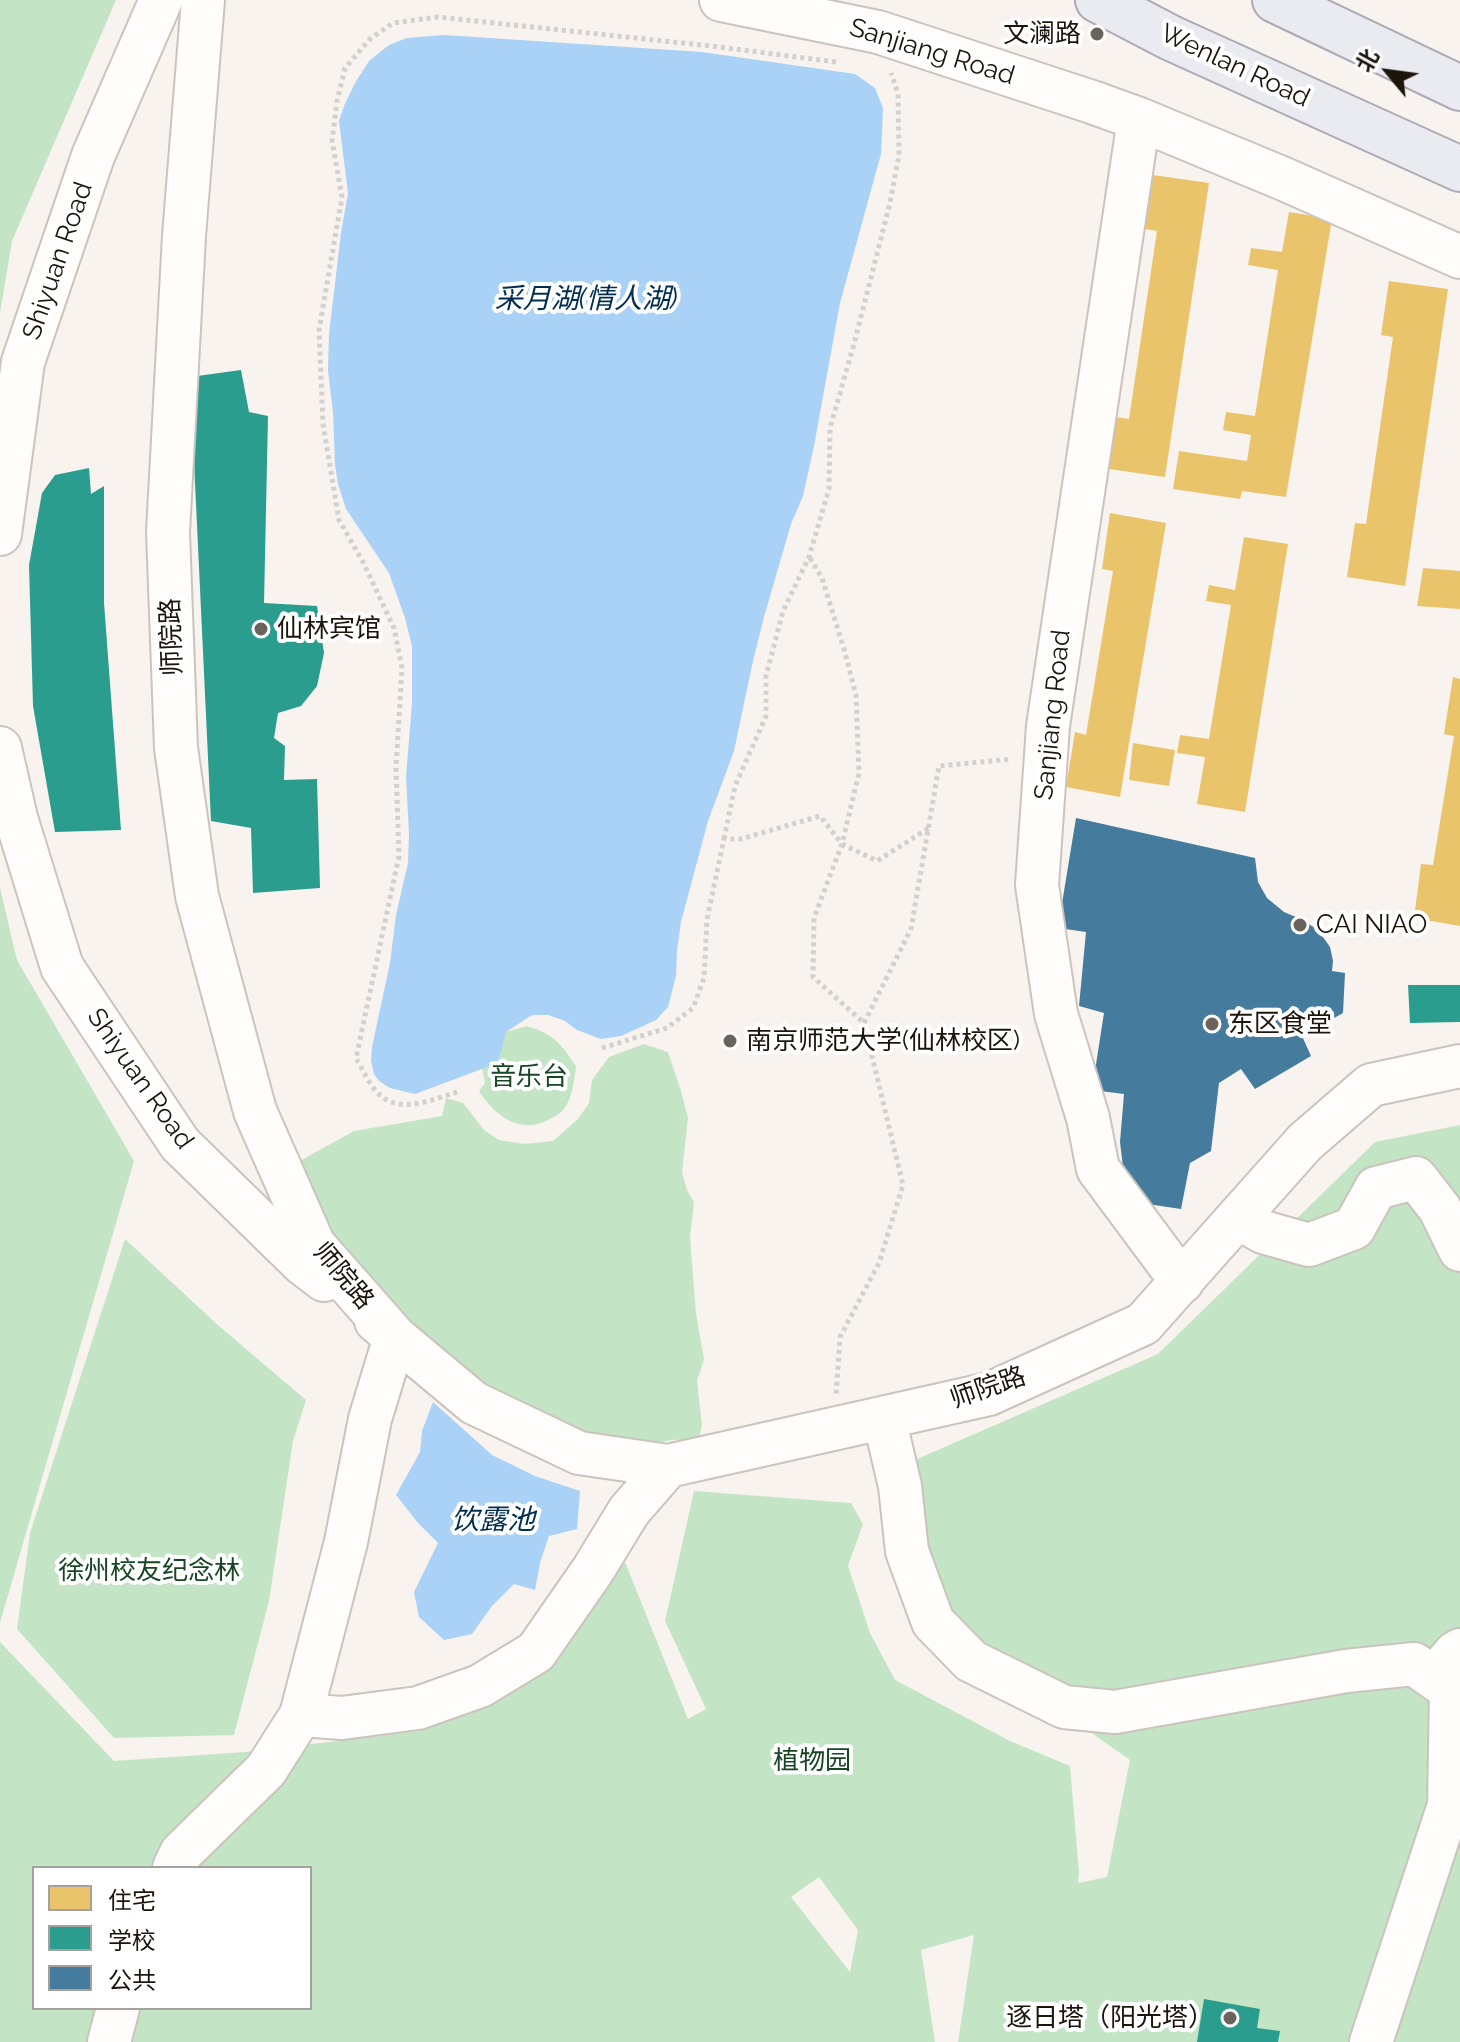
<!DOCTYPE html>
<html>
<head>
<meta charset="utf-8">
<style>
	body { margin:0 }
	#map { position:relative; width:1460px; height:2042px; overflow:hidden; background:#f8f3ee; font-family:Raleway,"Noto Sans SC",sans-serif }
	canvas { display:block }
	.legend { position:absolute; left:32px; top:1866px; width:280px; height:144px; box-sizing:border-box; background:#fff; border:2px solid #a4a19e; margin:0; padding:10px 14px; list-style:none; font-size:24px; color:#1c150c }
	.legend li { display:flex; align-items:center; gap:16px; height:40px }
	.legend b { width:40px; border:2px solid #a4a19e }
	.north { position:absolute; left:1348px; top:32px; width:80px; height:80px; -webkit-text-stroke:6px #fff; paint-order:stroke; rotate:299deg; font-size:22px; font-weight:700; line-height:32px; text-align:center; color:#1c150c }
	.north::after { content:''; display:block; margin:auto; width:28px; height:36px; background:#1c150c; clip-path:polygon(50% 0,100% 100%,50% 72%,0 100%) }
</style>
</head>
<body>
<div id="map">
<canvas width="1460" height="2042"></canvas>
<ul class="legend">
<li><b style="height:22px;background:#e9c46a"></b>住宅</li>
<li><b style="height:22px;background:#2a9d8f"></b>学校</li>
<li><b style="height:22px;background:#457b9d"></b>公共</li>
</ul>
<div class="north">北</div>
</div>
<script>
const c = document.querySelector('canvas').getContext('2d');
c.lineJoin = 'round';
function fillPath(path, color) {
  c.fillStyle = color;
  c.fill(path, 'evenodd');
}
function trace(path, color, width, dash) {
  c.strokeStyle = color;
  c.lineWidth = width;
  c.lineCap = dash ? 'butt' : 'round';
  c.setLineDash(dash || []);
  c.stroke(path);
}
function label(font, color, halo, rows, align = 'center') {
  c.font = font + ' Raleway,"Noto Sans SC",sans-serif';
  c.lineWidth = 8;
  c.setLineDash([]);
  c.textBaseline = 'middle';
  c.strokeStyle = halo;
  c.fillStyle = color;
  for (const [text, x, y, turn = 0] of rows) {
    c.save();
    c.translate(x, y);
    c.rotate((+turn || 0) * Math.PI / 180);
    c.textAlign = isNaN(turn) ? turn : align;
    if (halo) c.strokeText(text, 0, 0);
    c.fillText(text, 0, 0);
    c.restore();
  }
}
const green = new Path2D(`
	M0,0h116l-104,241 -12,72z
	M0,888l17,72 117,201 -134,462z
	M527,1026c28,9 33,17 49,40 -2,14 -3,31 -12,43 -4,5 -10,8 -16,11 -28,15 -54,-5 -69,-29l6,-8 -3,-15 4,-12 20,-24z
	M644,1044l24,8 13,39 7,27 -6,54 5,18 7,12 -4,35 6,77 8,45 -7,22 5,44 -3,14 -27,1 -32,6 -72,-18 -72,-33 -26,-23 -29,-20 -53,-51 -57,-62 -35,-76 58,-32 88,-15 4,-18 17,5 21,27 15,10 25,4 29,-3 25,-22 11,-16 3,-23 17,-23z
	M1460,1125v917h-502l16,-107 -53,15 14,92h-935v-400l114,119 131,-9 175,-21 105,-50 100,-119 63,157 18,-10 -41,-88 29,-130 157,12 12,21 -15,42 22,67 25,47 115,61 60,25 9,107 -1,10 29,-6 23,-117 -175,-123 -63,-167 266,-116 217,-212zM34,1868h276v140h-276zM819,1877l39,53 -8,42 -59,-75z
	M125,1239l94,87 87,74 -13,41 -24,160 -35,134 -120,3 -97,-109 13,-96z`);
const water = new Path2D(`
	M444,35l258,17 153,22 20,14 8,20 -2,46 -41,149 -26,143 -11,50 -12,28 -27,93 -11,44 -19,90 -26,70 -27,101 -4,28 -1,26 -8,31 -12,13 -35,16 -20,3 -24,-9 -12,-9 -17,-6h-16l-26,17 -8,31 -83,31 -25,-6 -11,-7 -5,-7 -3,-13 1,-14 18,-84 6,-48 12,-52 1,-29 -3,-57 6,-74v-57l-7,-28 -16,-45 -43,-64 -8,-25 -3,-19 -2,-53 -5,-41 1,-37 12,-101 7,-40 -9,-72 5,-15 11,-23 14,-22 20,-16 18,-7z
	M433,1402l59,53 43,21 45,15 -3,38 -28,7 -9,27 -5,27 -21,-6 -22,22 -20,28 -28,6 -25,-23 -5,-25 24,-49 -20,-20 -22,-28 24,-43 2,-21z`);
const homes = new Path2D(`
	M1153,175l56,8 -44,294 -56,-8 7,-52 13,2 28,-188 -12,-2z
	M1289,212l43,7 -46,278 -44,-6 -2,8 -67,-10 6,-38 68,10 4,-26 -28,-5 3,-18 29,4 23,-146 -30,-5 3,-17 31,4z
	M1389,281l59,8 -43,297 -58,-9 8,-54 11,1 27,-187 -12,-2z
	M1110,513l56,10 -46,274 -54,-10 9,-55 11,3 27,-164 -11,-2z
	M1244,537l44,7 -43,268 -48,-8 8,-47 -28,-4 3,-18 29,4 22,-134 -25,-4 3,-16 26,5z
	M1423,568l37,3v38l-43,-3z
	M1453,677l7,2v247l-46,-8 7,-54 12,1 21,-129 -10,-2z
	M1133,743l42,7 -6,36 -40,-6z`);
const schools = new Path2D(`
	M241,370l8,42 19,4 -4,187 53,3 7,47 -7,33 -16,20 -23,7 -4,25 11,8 -1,34 33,-1 3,109 -67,5 -2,-65 -40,-7 -21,-444z
	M89,468l2,26 13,-8v117l17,227 -66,2 -22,-126 -4,-141 13,-72 13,-18z
	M1408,985h52v37l-50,1z
	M1204,1999l56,10 -3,19 23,3 -2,11h-81z`);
const public = new Path2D(`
	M1076,818l179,40 3,24 9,16 17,14 19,8 15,10 12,17 3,14 -1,10 13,2 -2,40 -41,23 9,20 -56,33 -14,-20 -22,14 -8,68 -21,12 -9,46 -54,-8 -7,-59 4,-48 -32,-4 12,-77 -25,-7 7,-74 -28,-4z`);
const path = new Path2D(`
	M810,558l12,20 22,71 12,46 3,78 -17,71 35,17 52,-33
	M724,839l11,-53 31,-70v-40l17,-65 26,-54 20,-68 1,-61 24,-84 36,-141 9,-48 -1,-61 -7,-21
	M864,1023l47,-94 28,-163 73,-7
	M602,1048l65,-20 26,-20 11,-30 3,-59 17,-80h17l79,-23 22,28 -28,74 -1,59 51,46 39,162 -24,78 -39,74 -4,59
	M457,1092c-23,7 -55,22 -76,4 -11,-9 -18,-26 -25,-38l43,-202 -3,-88 6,-100 -8,-40 -31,-66 -24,-42 -16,-96 -4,-94 23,-133 -10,-56 5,-40 8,-33 25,-29 23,-16 45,-6 273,29 125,16`);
const minor = new Path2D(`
	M203,0l-19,236 -16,296 8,216 21,148 58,215 59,134 81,92 79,66 105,50 89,13 321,-72 154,-70 162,-182 66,-57 89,-19
	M721,0l157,32 214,70 47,17 145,60 176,78
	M1139,119l-91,607 -11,159 19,129 32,104 10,51 84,113
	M0,534l23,-172 70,-206 68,-156
	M0,748l16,70 46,149 118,177 123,120 21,16
	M1238,1218l25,14 46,13 45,-17 22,-40 40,-10 24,31 20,41
	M884,1418l16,68 7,65 26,71 38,39 93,46 51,5 231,-41 68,-7 37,26 -2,115 -78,237
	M1434,1678l21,-25 5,-3
	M301,1715l41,3 76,-10 62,-22 56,-34 57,-82 36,-59 39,-45
	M174,1868l7,-15 85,-83 35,-55 45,-173 24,-123 25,-82 -19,-16
	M109,2042l9,-34`);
const major = new Path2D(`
	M1098,0l73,38 289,131
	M1275,0l185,88`);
const markers = [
	[1097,34,8,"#69635b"],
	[261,629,8,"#69635b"],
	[1300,925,8,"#69635b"],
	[1212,1024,8,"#69635b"],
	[730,1041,8,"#69635b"],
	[1230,2018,8,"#69635b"]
];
const poiNames = [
	["文澜路",1081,34,"right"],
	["仙林宾馆",277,629],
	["CAI NIAO",1316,925],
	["东区食堂",1228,1024],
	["南京师范大学(仙林校区)",746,1041],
	["逐日塔（阳光塔）",1214,2018,"right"]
];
const streetNames = [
	["Sanjiang Road",932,52,17],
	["Wenlan Road",1235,66,25],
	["Shiyuan Road",58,261,-71],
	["师院路",172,637,-92],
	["Sanjiang Road",1053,715,-84],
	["Shiyuan Road",140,1079,55],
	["师院路",343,1276,50],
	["师院路",988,1388,-19]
];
const parkNames = [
	["音乐台",529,1077],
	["徐州校友纪念林",149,1571],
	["植物园",812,1761]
];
const waterNames = [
	["采月湖(情人湖)",586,300],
	["饮露池",493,1521]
];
fillPath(green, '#c4e5c5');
fillPath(water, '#aad1f6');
fillPath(homes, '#e9c46a');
fillPath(schools, '#2a9d8f');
fillPath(public, '#457b9d');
trace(minor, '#cac4bd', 46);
trace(major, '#adaab5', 48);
trace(path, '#d3d1cf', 5, [4, 4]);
trace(minor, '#fefdfc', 42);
trace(major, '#eaeaf1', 44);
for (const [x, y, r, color] of markers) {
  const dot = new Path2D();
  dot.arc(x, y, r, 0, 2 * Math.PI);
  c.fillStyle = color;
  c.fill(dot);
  trace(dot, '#fff', 3);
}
label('26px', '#1c150c', '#fff', poiNames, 'left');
label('26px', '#1c150c', '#fff', streetNames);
label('26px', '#184523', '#fff', parkNames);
label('italic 28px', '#012e50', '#fff', waterNames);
</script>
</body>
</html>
